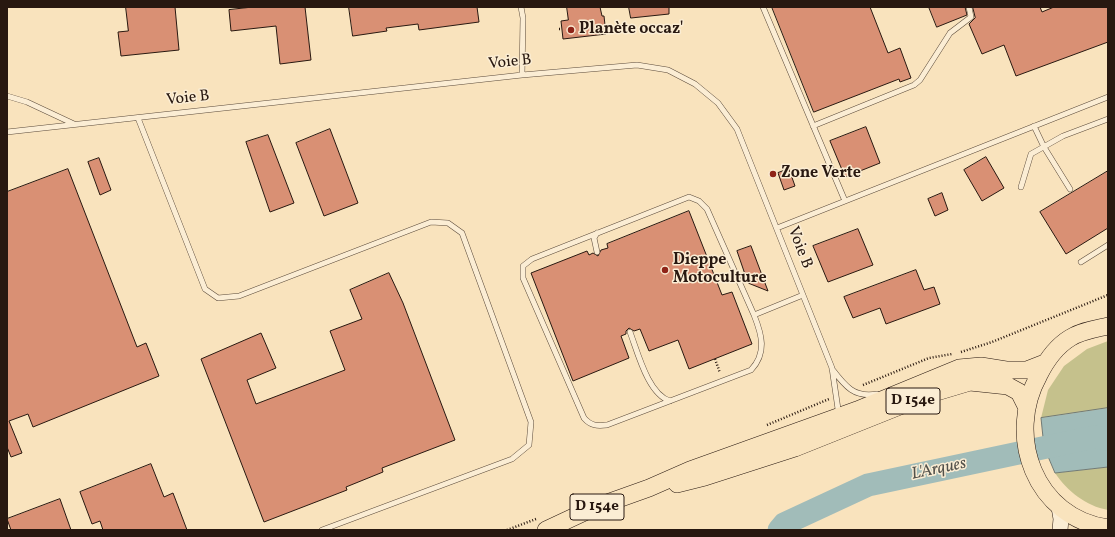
<!DOCTYPE html>
<html>
<head>
<meta charset="utf-8">
<style>
	body { margin:0 }
	#map { position:relative; width:1115px; height:537px; overflow:hidden; background:#f9e3bd; font-family:Vollkorn,serif }
	canvas { display:block }
	.frame { position:absolute; inset:0; border:8px solid #281810; pointer-events:none }
</style>
</head>
<body>
<div id="map">
<canvas width="1115" height="537"></canvas>
<div class="frame"></div>
</div>
<script>
const c = document.querySelector('canvas').getContext('2d');
c.lineJoin = 'round';
function fillPath(path, color) {
  c.fillStyle = color;
  c.fill(path, 'evenodd');
}
function trace(path, color, width, dash) {
  c.strokeStyle = color;
  c.lineWidth = width;
  c.lineCap = dash ? 'butt' : 'round';
  c.setLineDash(dash || []);
  c.stroke(path);
}
function label(font, color, halo, rows, align = 'center') {
  c.font = font + ' Vollkorn,serif';
  c.lineWidth = 3;
  c.setLineDash([]);
  c.textBaseline = 'middle';
  c.strokeStyle = halo;
  c.fillStyle = color;
  for (const [text, x, y, turn = 0] of rows) {
    c.save();
    c.translate(x, y);
    c.rotate((+turn || 0) * Math.PI / 180);
    c.textAlign = isNaN(turn) ? turn : align;
    if (halo) c.strokeText(text, 0, 0);
    c.fillText(text, 0, 0);
    c.restore();
  }
}
const green = new Path2D(`
	M1108,341v67l-67,10 7,-28 16,-24 23,-17z
	M1108,467v43c-22,-4 -41,-19 -53,-37z`);
const water = new Path2D(`
	M1108,408v59l-53,6 -11,-26 -3,-29z`);
const river = new Path2D(`
	M779,530l5,-6 84,-39 226,-48 14,2`);
const building = new Path2D(`
	M126,7h49l4,43 -58,6 -3,-24 10,-1z
	M253,7h52l6,53 -31,4 -4,-38 -45,5 -2,-21z
	M349,7h128l2,15 -60,8 -1,-6 -32,4 1,3 -34,5z
	M567,7h33l2,9h2l2,18 -43,5 -2,-18 7,-1z
	M629,7h40v7l-38,4z
	M772,7h98l18,46 12,-5 11,30 -11,4 -1,-3 -85,33z
	M929,7h36l2,8 -30,12z
	M973,7h67l2,5 12,-5h54v35l-92,34 -12,-31 -22,9 -13,-30 6,-6z
	M866,127l14,36 -35,14 -15,-36z
	M330,129l28,74 -34,13 -28,-73z
	M268,135l26,68 -24,9 -24,-70z
	M986,157l18,31 -22,13 -18,-31z
	M99,158l12,32 -11,5 -12,-33z
	M68,169l69,178 9,-4 13,33 -126,51 -5,-13 -19,7 13,32 -11,4 -4,-10v-255z
	M789,169l6,17 -11,4 -6,-17z
	M1108,171v57l-42,26 -26,-42z
	M942,193l6,17 -13,6 -7,-17z
	M689,211l33,84 10,-3 20,52 -63,25 -11,-29 -29,11 -9,-22 -6,2 -5,-3 -3,3v3l-5,2 8,22 -56,23 -42,-108 56,-22 2,4 4,-2 5,3 3,-6 7,-2 -1,-4z
	M858,229l15,36 -45,17 -15,-36z
	M751,246l17,45 -20,-8 -11,-32z
	M916,270l8,20 10,-3 6,17 -54,20 -6,-16 -27,10 -9,-21z
	M389,273l14,30 52,137 -73,28 1,4 -37,15 1,3 -83,32 -63,-163 60,-26 15,35 -29,12 9,24 89,-34 -15,-39 32,-12 -12,-29z
	M151,464l13,33 9,-4 14,37h-84l-3,-9 -8,3 -12,-32z
	M60,499l11,31h-60l-4,-11z`);
const path = new Path2D(`
	M559,29h3
	M961,352l31,-10 116,-47
	M715,359l5,14
	M863,385l66,-27 23,-4
	M767,425l62,-26
	M507,530l29,-11`);
const service = new Path2D(`
	M521,7l2,11 -1,57
	M763,7l82,194
	M7,96l20,6 47,22
	M138,118l67,171 13,9 21,-2 192,-74 17,1 14,10 69,189 -2,23 -17,14 -190,71
	M813,126l101,-41 6,-5 30,-47 21,-16 -2,-10
	M1034,126l10,21 26,42
	M7,132l515,-57 115,-10 31,5 27,14 23,19 19,26 95,239 6,41 -2,4
	M1021,187l10,-33 32,-18 45,-17
	M777,228l331,-131
	M597,233l-3,5 3,14
	M1081,262l27,-17
	M754,315c8,20 13,38 -3,55l-144,55c-10,1 -16,1 -23,-7l-61,-140v-12l9,-7 157,-62 10,4 8,8 47,106 49,-20
	M630,332c8,21 18,62 40,69
	M832,369c13,17 22,29 45,25`);
const secondary = new Path2D(`
	M1059,507l2,12 -1,11`);
const primary = new Path2D(`
	M1108,326c-13,3 -27,5 -38,12 -13,8 -24,23 -31,37 -34,61 -4,143 69,153
	M677,484l28,-7 90,-29 135,-54 40,-12 38,4 11,6 7,14
	M546,530l47,-22 56,-20 41,-18 167,-60 102,-42 22,-2 25,4h21l18,-7`);
const markers = [
	[571,30,4,"#8f2418"],
	[773,174,4,"#8f2418"],
	[665,270,4,"#8f2418"]
];
const shields = [
	[913,401,54],
	[597,507,54]
];
const shieldNames = [
	["D 154e",913,401],
	["D 154e",597,507]
];
const poiNames = [
	["Planète occaz'",579,30],
	["Zone Verte",781,174],
	["Dieppe",673,261],
	["Motoculture",673,279]
];
const streetNames = [
	["Voie B",510,63,-6],
	["Voie B",188,99,-6],
	["Voie B",799,248,69]
];
const waterNames = [
	["L'Arques",939,470,-12]
];
fillPath(green, '#c5c18c');
fillPath(water, '#a1bcb9');
trace(water, '#717a75', 1);
trace(river, '#a1bcb9', 23);
fillPath(building, '#d99074');
trace(building, '#281810', 1);
trace(service, '#5c4b3b', 6);
trace(secondary, '#281810', 16);
trace(primary, '#281810', 18);
trace(path, '#281810', 2.5, [1, 2]);
trace(service, '#fbedd4', 5);
trace(secondary, '#fbedd4', 15);
trace(primary, '#f9e3bd', 17);
for (const [x, y, r, color] of markers) {
  const dot = new Path2D();
  dot.arc(x, y, r, 0, 2 * Math.PI);
  c.fillStyle = color;
  c.fill(dot);
  trace(dot, '#fbedd4', 1.5);
}
for (const [x, y, w] of shields) {
  const box = new Path2D();
  box.roundRect(x - w / 2, y - 13, w, 26, 3);
  c.fillStyle = '#fbedd4';
  c.fill(box);
  trace(box, '#281810', 1);
}
label('bold 15px', '#281810', null, shieldNames);
label('bold 16px', '#281810', '#fbedd4', poiNames, 'left');
label('16px', '#281810', '#fbedd4', streetNames);
label('italic 17px', '#52514b', '#fbedd4', waterNames);
</script>
</body>
</html>
